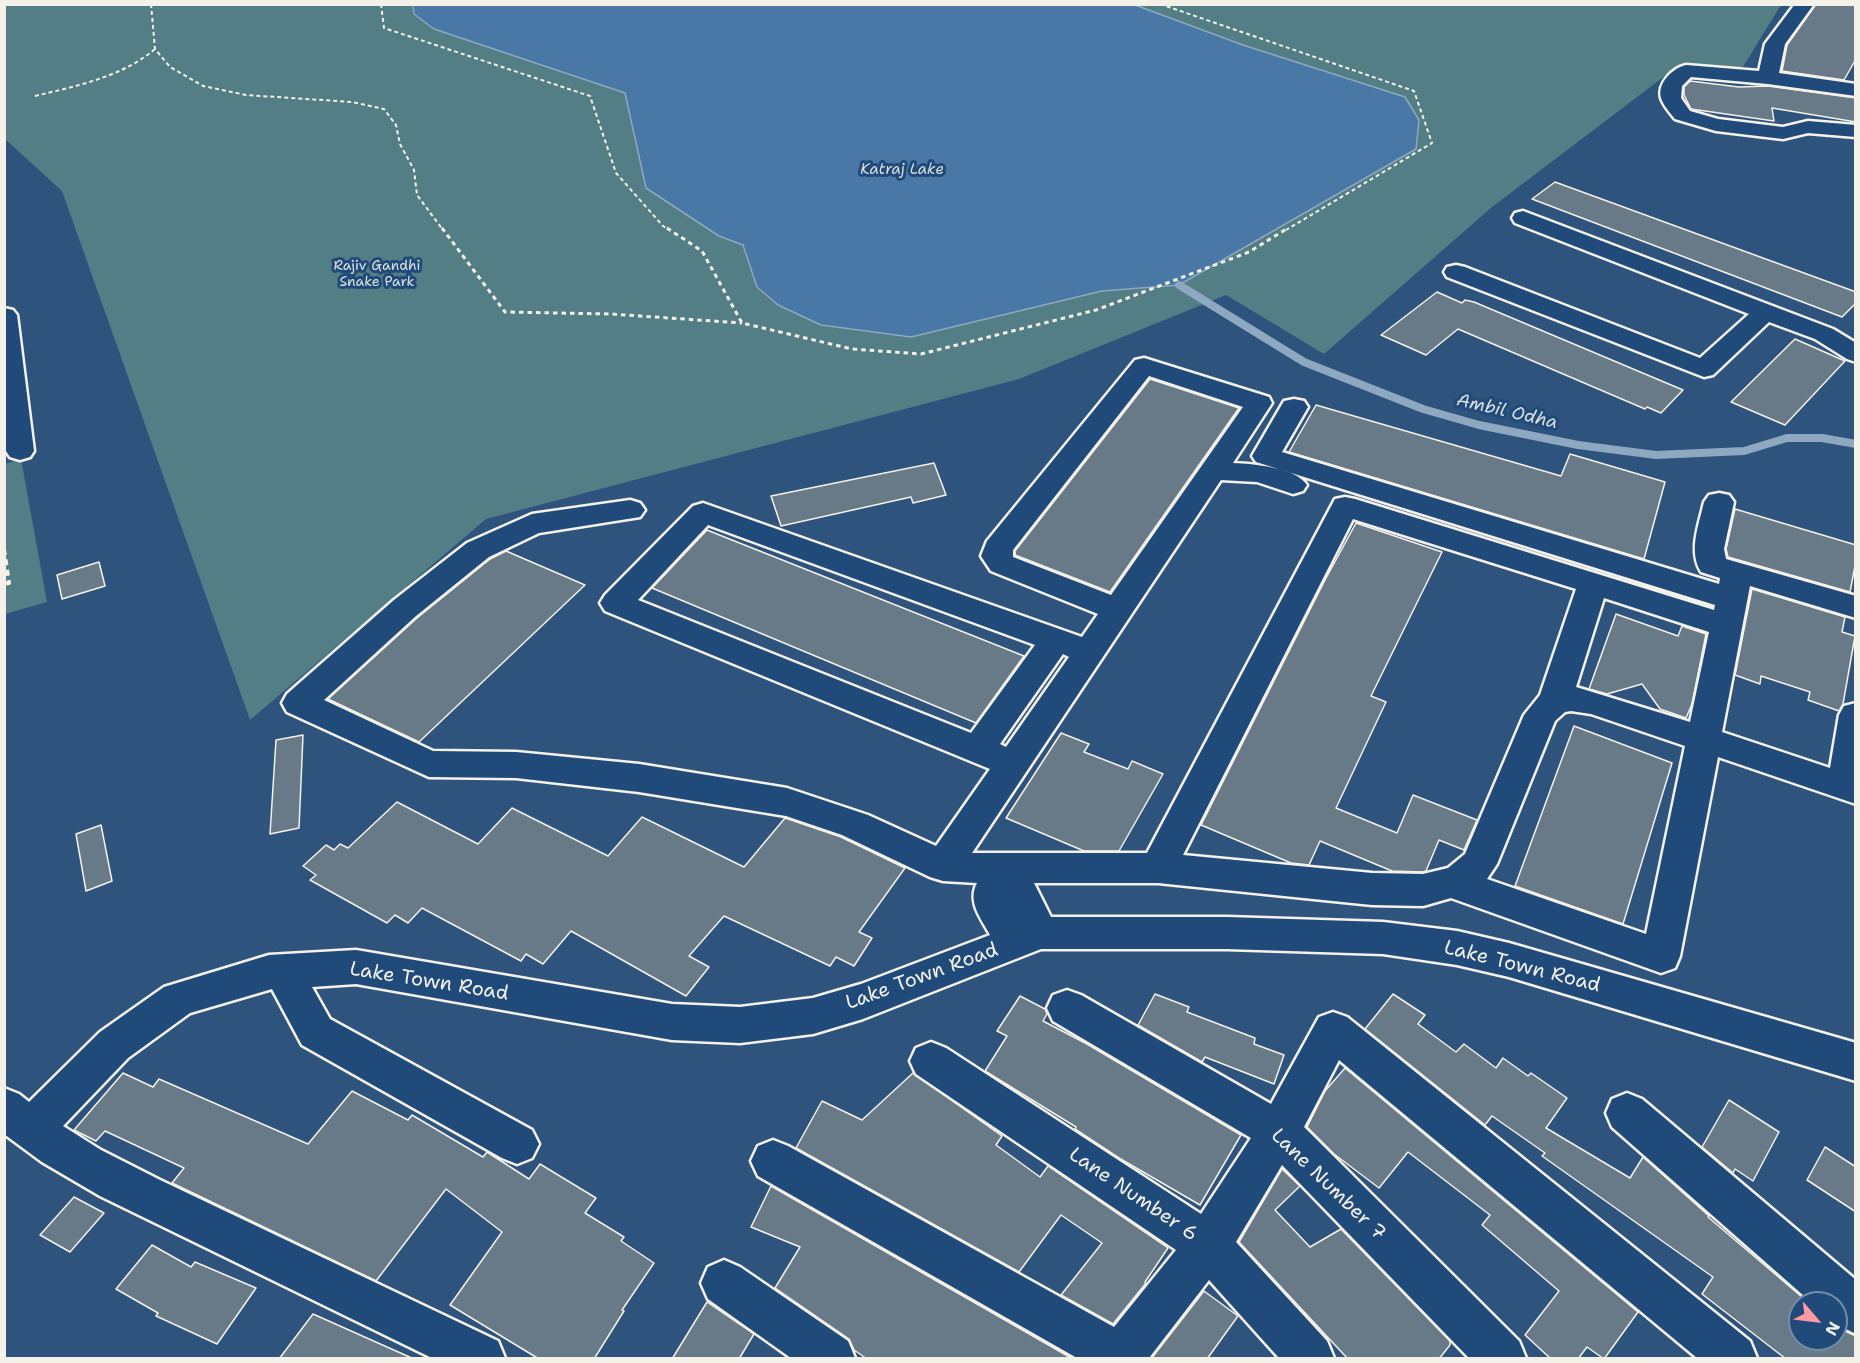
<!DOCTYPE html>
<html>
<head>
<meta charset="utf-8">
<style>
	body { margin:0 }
	#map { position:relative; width:1860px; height:1363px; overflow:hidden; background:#2e537d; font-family:"Shantell Sans",sans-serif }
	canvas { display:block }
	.frame { position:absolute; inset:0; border:6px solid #f4f1e8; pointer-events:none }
	.north { position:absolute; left:1788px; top:1291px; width:60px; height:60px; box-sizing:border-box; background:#1f4a7a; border:2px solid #748da6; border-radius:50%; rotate:118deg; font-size:16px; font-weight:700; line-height:24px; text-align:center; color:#f4f1e8 }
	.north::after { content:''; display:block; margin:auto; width:21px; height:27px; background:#ff9aa2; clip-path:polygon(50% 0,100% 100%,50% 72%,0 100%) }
</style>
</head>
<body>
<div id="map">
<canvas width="1860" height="1363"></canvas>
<div class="frame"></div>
<div class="north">N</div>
</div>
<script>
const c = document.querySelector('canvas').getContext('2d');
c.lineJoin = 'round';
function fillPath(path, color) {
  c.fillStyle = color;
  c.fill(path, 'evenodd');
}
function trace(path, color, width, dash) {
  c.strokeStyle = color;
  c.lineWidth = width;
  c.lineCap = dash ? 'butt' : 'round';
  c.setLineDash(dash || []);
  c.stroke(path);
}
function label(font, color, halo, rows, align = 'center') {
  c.font = font + ' "Shantell Sans",sans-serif';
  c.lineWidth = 6;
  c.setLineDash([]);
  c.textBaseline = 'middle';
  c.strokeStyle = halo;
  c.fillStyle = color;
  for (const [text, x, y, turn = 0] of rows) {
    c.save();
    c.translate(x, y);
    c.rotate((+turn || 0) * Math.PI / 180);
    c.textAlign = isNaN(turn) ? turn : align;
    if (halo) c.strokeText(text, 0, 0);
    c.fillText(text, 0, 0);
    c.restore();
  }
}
const green = new Path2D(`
	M5,5h1776l-43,70 -60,-9 -186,141 -168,147 -98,-59 -207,84 -533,140 -236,201 -188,-529 -57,-52z
	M21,459l26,143 -42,12v-150z`);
const water = new Path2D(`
	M413,5h722l108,40 162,52 14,23 -3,29 -237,136 -77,6 -191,46 -90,-12 -43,-20 -21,-18 -14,-42 -24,-9 -73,-48 -21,-95 -191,-64 -20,-15z`);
const stream = new Path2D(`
	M1179,285l125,77 119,47 56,16 99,20 78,10 88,-4 43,-13h35l34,6`);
const building = new Path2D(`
	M1816,4h40v55l-12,21 -62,-9 5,-26z
	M1690,81l49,6 29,-1 88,12v24l-84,-14 2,13 -83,-12 -7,-14v-8z
	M1555,182l301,110v11l-14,14 -310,-118z
	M1437,292l25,11 3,-3 9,2 209,88 -22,23 -14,-6 -2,2 -187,-80 -32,26 -45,-20z
	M1795,339l50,22 -60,64 -54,-23z
	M1150,379l89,29 -129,184 -95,-37v-4z
	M1316,405l245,71 9,-22 95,28 -21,77 -355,-107z
	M934,463l12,32 -33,8 -2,-6 -130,29 -10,-30z
	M1735,509l121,36v16l-6,31 -122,-35 -2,-8z
	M1356,523l86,29 -71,144 15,6 -50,106 61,25 16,-38 64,25 -13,30 -25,-10 -13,31 -3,1 -31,-1 -72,-30 -11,24 -18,-2 -90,-38 124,-245z
	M707,530l30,12 287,114 -48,67 -324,-135z
	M506,551l79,34 -166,157 -91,-43 89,-81 73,-59z
	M99,562l6,24 -43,13 -5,-24z
	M1752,589l93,28 -3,15 13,4 -12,68 -4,7 -31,-11 2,-8 -49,-16 -1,8 -25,-9z
	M1616,614l62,22 4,-10 24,8 -14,70 -6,14 -26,-9 -18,-25 -35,10 -18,-5z
	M1574,726l98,37 -49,161 -108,-38z
	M1061,733l28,11 -5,8 44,17 4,-8 31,13 -44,77h-35l-78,-33z
	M303,735l-4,93 -29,6 6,-94z
	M397,802l81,42 34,-36 96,48 34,-39 102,50 41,-49 56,19 64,31 -46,64 13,6 -18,28 -18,-9 -6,9 -106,-50 -35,40 20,11 -23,29 -115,-65 -28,33 -17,-10 -5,7 -99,-53 -14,15 -13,-8 -8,8 -77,-43 6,-5 -13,-9 23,-21 8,5 6,-6 8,4z
	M101,825l11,56 -26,10 -10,-57z
	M1155,994l34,13 -2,5 68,26 -1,6 30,11 -10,29 -69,-27 -3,5 -64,-37z
	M1393,994l32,21 -7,9 38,28 8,-8 32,24 7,-10 25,18 3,-3 36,25 -21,30 84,50 13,-21 66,59 -1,1 101,86h-9v36h36v-12l20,9v23h-70l-84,-65 11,-17 -171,-121 3,-3 -53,-37 -7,9 -120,-96z
	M1020,996l25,13 2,5 -4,7 44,23 154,91 -41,70 -81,-47 -44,-29 1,-2 -91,-56 22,-35 -10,-5z
	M1345,1068l293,244 -34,47 -17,-12 -9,12h-27l-26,-24 34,-44 -77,-66 8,-10 -82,-63 -29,36 -45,-34 -27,-27 18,-36z
	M123,1073l30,14 6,-8 149,65 44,-53 56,29 4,-5 71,42 4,-5 42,27 11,-15 56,34 -11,15 39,24 -3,4 33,22 -32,47 2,1 -30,48h-55l-89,-54 52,-73 -56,-43 -70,92 -204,-98 12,-15 -79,-37 -9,10 -22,-11z
	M913,1073l89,63 -6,9 44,32 8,-11 120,82 -23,34 1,1 -33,41 -52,-29 41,-52 -41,-28 -42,57 -223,-124 26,-47 40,19z
	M1729,1100l50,32 -26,49 -18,-12 -2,4 -31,-26z
	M1825,1147l31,20v45l-49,-32z
	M1282,1169l18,17 -25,24 35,37 31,-18 109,112v4l-11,14h-91l-109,-117z
	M771,1186l302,173h-206l-13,-9 -5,-11 -74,-51 25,-41 -49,-20z
	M74,1197l30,16 -34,39 -30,-17z
	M152,1245l39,22 4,-5 61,26 -39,56 -61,-28 2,-3 -42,-24z
	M1204,1291l34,25 -31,43h-56z
	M707,1302l47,32 -15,25h-67z
	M313,1314l101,45h-135z`);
const pathFar2 = new Path2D(`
	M151,4l4,45 15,18 33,19 43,9 106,7 32,7 12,16 4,19 14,26 3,25 26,35
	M381,4l3,24 206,68 26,77 47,53 6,4
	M1160,4l254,87 18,52 -146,87
	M35,96c41,-10 87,-19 120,-47`);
const pathFar1 = new Path2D(`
	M442,228l63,84 106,2 131,9
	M667,228l35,23 40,72 110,26 69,5 175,-44 153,-58 39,-24`);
const path = new Path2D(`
	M4,549l5,34 -5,1`);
const street = new Path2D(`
	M1795,4h19l-29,40 -6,29 77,11v12l-88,-12 -77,-7 -9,9 -1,12 9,13 28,8 65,8 25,-6 48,4v12l-48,-4 -25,6 -67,-8 -41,-12c-4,-5 -12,-14 -14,-21 -4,-15 12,-30 25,-33l73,6 6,-27z
	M1523,211l310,118 23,14v19l-9,-3 -32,-20 -46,-17 -56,53 -9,2 -257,-100 -3,-5 3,-5 9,-2 9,2 235,91 49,-44 -234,-91 -3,-5 3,-5z
	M4,308l9,2 4,5 17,136 -4,6 -10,3 -10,-3 -4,-6 -2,-14z
	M1144,358l125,39 3,6 -39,60c20,1 62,4 74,22l-4,6 -10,3 -36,-12 -36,-2 -249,373h175l188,-354 10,-2 10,2 359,111 1,-5 -459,-143 -4,-6 32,-55 10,-2 10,2 4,6 -26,45 437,132 1,-6 -19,-6c-13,-21 -2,-47 3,-70l5,-7 10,-2 10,2 5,7 -10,47 2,10 130,37v22l-106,-32 -28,146 108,36 9,-53 5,-9 12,-3v101l-138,-47 -38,199 -5,12 -14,5 -210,-75 -28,8 -51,-1 -214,-22h-124l17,34h176l156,5 74,9 52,12 347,100v38l-347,-104 -52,-12 -74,-11 -156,-5h-186l-178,70 -50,15 -73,9 -68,-3 -316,-56 -44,3 18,32 202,111 7,14 -7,14 -15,6 -15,-6 -200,-113 -30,-56 -82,24 -62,45 -65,68 38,24 59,30 338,161 7,17h-73l-332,-162 -58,-34 -38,-28v-46l15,6 10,8 71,-70 64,-45 105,-32 87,-5 316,54 68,3 73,-9 48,-14 129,-49c-9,-17 -23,-33 -13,-52l-34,-2 -13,-4 -88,-42 -56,-19 -147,-24 -123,-14 -87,-1 -142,-65 -5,-9 5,-9 107,-94 73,-57 65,-29 98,-14 10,3 5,7 -5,7 -101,16 -50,24 -73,59 -92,84 109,51 83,1 123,12 148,24 81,27 68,31 54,-77 -385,-158 -5,-8 5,-8 88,-89 10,-3 379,134 16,-23 -107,-43 -10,-15 6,-15 148,-181zM1149,376l94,31 -132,188 -98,-38v-7zM1353,519l223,70 -36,106 -16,20 -59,139 -17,14 -25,6 -51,-1 -189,-18zM708,525l327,120 -64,88 -333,-133zM1604,598l105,34 -19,90 -114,-35zM1063,654l6,3 -63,90 -6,-3zM1571,711l20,3 94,32 -39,188 -159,-55 10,-15 58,-143 10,-9z
	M1067,990l14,5 190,109 48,-87 14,-5 14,5 403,324 7,17h-60l-358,-298 -35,67 215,214 7,17h-57l-187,-193 -46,77 91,99 7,17h-55l-70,-78 -60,78h-72l-319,-182 -7,-15 7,-15 15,-6 15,6 326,181 62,-77 -260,-176 -6,-13 6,-13 15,-6 15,6 255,166 50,-76 -198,-117 -6,-13 6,-13z
	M1627,1093l15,6 214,181v54l-20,-10v-21h-24l-200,-176 -6,-14 6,-14z
	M724,1260l16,7 108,74 7,17h-64l-83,-59 -7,-16 7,-16z`);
const farParknames = [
	["Rajiv Gandhi",377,266],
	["Snake Park",377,282]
];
const farWaternames = [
	["Katraj Lake",902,170]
];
const waterNames = [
	["Ambil Odha",1507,412,13]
];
const nearStreetnames = [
	["Lake Town Road",1522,967,14],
	["Lake Town Road",922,977,-20],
	["Lake Town Road",429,982,9],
	["Lane Number 7",1328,1185,44],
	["Lane Number 6",1133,1195,34]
];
fillPath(green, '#547e85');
fillPath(water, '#4978a6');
trace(water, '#8da8c0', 1.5);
trace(stream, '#8da8c0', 8);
fillPath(building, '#687988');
trace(building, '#f4f1e8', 1.5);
trace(street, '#f4f1e8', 5);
trace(pathFar2, '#f4f1e8', 2, [4, 3]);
trace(pathFar1, '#f4f1e8', 3, [4.5, 4]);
trace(path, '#f4f1e8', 4, [6, 4.5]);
fillPath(street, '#1f4a7a');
label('14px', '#dce0d9', '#1f4a7a', farParknames);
label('italic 15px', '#dadfde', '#1f4a7a', farWaternames);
label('italic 18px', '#dadfde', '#1f4a7a', waterNames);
label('20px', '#f4f1e8', '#1f4a7a', nearStreetnames);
</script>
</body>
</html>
